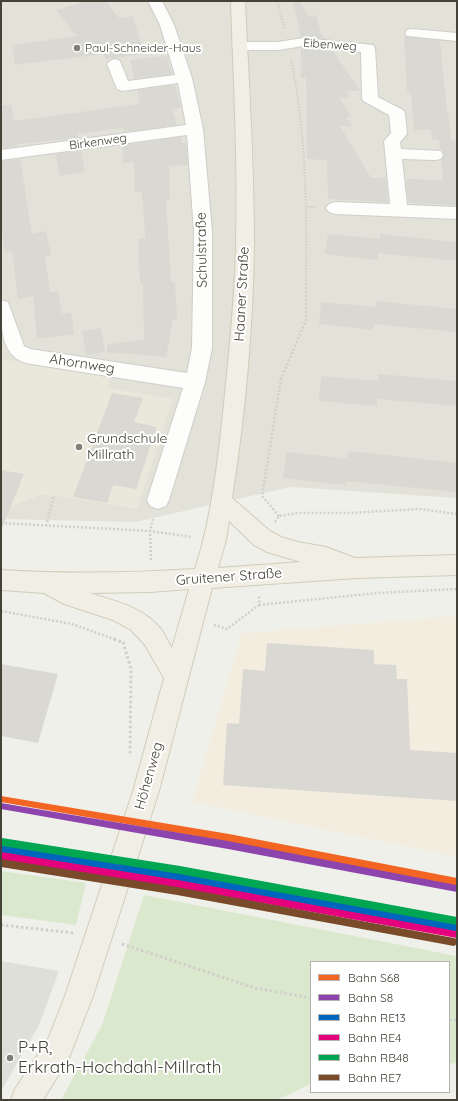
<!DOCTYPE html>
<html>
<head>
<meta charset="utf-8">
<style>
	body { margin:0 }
	#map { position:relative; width:458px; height:1101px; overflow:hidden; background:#f0f0eb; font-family:Quicksand,sans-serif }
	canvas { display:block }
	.frame { position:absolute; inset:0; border:2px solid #454237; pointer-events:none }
	.legend { position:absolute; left:310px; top:961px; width:140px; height:132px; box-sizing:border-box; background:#fff; border:1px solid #b5b3af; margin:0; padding:5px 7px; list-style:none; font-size:12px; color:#454237 }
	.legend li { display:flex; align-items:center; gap:8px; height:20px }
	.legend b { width:20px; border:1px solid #b5b3af }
</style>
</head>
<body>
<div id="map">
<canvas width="458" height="1101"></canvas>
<div class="frame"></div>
<ul class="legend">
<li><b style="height:5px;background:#f26522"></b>Bahn S68</li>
<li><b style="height:5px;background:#8e44ad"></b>Bahn S8</li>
<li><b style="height:5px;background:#0065bd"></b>Bahn RE13</li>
<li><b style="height:5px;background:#e5007d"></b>Bahn RE4</li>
<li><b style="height:5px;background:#00a651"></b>Bahn RB48</li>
<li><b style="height:5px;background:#7a4b2a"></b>Bahn RE7</li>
</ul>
</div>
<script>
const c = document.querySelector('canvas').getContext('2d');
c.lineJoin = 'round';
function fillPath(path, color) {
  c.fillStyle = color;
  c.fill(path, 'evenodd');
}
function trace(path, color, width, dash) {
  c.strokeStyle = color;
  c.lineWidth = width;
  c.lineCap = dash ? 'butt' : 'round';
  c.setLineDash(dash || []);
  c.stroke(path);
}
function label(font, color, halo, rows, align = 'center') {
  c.font = font + ' Quicksand,sans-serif';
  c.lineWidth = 4;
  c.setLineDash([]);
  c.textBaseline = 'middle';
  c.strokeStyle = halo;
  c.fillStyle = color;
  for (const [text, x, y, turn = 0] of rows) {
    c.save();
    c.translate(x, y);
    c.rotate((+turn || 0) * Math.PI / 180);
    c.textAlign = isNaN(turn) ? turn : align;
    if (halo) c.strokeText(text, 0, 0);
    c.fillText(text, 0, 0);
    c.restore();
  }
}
const residential = new Path2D(`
	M1,1h456v497l-166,-11 -156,35 -134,-3z`);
const commercial = new Path2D(`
	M457,616v241l-265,-55 50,-169z`);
const education = new Path2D(`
	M1,359l110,18 -4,11 66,11 -36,110 -94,-15 -33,13 -9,-2z`);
const green = new Path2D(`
	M1,871l85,12 -10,42 -75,-10z
	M144,895l313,61v107l-8,1v-102h-138v122l-34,16h-216l41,-75z`);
const parking = new Path2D(`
	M1,961l58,10 -20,54 -38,66z`);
const building = new Path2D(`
	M87,1h19l13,17 14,-2 11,38 -39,5 -1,-5 -89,11 -3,-20 65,-9 -21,-26z
	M293,1h6l10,15 7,-1 5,18 4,6 -24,-2z
	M404,36l36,5 7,70h1l3,29 6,1v64l-49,-2 -2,-24 37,1 -2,-19 3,-7 -2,-4 -2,-1 -1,-9h-7l-1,-10h-17l-3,-37h-4z
	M301,48l32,3 27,40h-14l4,7 -11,-1 12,20h-5l7,10 -13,-1 31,52h15l2,24 -60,-3 -1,-39 -20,-1 -1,-81h-5z
	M167,56l5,18 -38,5 -4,-19z
	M175,85l6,23 -9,1 5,16 -54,7v-4l-24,3 -21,3v4l-61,6 1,2 -17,2v-42l10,-1 3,16 126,-17 -3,-14z
	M181,137l1,6h4l2,22 -19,1 1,34h-4l5,82h4l2,38h-4l-7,37 -59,-5v-7l37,-6 -1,-55h-3l-2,-45 7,-1 -2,-37h-1v-9h-7l-1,-30 -11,1v-18z
	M81,151l4,21 -25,4 -5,-22z
	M20,159l12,75 14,-3 5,25 -6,1 5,35 8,-1 4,23 9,-2 3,22 -37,5 -4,-43 -15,3 -6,-47 -7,1 -4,-27v-65z
	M328,234l52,5 -1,5 1,-10 77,8v19l-79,-8 -1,7 -52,-6z
	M376,301l81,8v23l-83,-8 -1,6 -54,-6 2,-22 54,5z
	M101,328l4,24 -19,3 -4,-24z
	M378,374l79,7v25l-80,-7v7l-58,-5 2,-25 57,5z
	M112,393l31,5 -9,24 23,5 -21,62 -23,-4 -6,18 -34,-6z
	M348,451l109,12v29l-111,-11 -1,4 -62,-7 4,-26 60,7z
	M1,470l23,4 -22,54h-1z
	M267,643l107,7v14l22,1 1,14h10l3,71 47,3v48l-234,-16 4,-62 12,1 4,-55 22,2z
	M1,664l57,10 -20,69 -37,-7z`);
const pathFar2 = new Path2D(`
	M277,1l8,29
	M291,59c15,73 16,148 15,222
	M307,207h9`);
const pathFar1 = new Path2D(`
	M279,516l-17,-20 19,-117 25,-59v-40
	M275,522l4,-6 19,-3h50l72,-4 37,5
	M1,523l149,8 3,-12
	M46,526l8,-31
	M151,560l-1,-29 42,6
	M259,605l118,-12 80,-4
	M1,611l71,13 45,16
	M214,625l13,4 32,-24v-9`);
const path = new Path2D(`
	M114,639l8,3
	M123,642l8,27 -1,85
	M1,925l73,8
	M122,944l133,44 56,10
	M449,1020h8`);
const minor = new Path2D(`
	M148,1h14l12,24 18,53 11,51 9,103v116l-7,34 -36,118 -3,6 -8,3 -8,-3 -3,-6 36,-112 -158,-25c-25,-9 -24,-38 -24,-63l7,2 16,44 6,3 157,24 5,-25 2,-116 -7,-97 -186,25v-10l185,-25 -8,-42 -56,8 -5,-2 -10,-25 3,-3 5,-2 5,2 8,20 47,-6 -15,-50z
	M412,29l45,4v8l-50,-5 -2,-3 2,-3z
	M303,38l70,7 2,3 3,49 25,13 2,3 2,21 -7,8 1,7 40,2 2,4 -2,4 -6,1 -33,-1 5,46 50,2v12l-122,-5 -6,-2 -3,-4 3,-4 6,-2 55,2 -6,-63 7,-8 -2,-18 -24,-13 -3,-3 -1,-47 -58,-6 -25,4h-39l-5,-1 -2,-3 2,-3 5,-1h39z`);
const major = new Path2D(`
	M233,1h14l-2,3c4,80 9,161 9,241 -1,85 -9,170 -22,253l38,33 11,6 17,5 28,5 29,11 102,-3v20l-100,3 -145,10 -53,203 -66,205 -24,62 -26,42h-32l4,-11 33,-50 17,-43 68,-205 31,-113 -19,-33 -14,-15 -18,-10 -49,-16 -20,-11 -43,-3v-20c65,4 129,3 194,-1 18,-56 24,-117 30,-175 5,-50 10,-99 11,-148 2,-81 -2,-161 -5,-242zM229,521l25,24 13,7 34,10 -83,6 8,-28zM189,589l-17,59c-4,-6 -7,-13 -11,-19 -18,-22 -46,-28 -71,-36l61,-1z`);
const rail1 = new Path2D(`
	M1,796l228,38 228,44v8l-228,-44 -228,-40z`);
const rail2 = new Path2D(`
	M1,803l227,38 228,44 1,1v6l-229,-43 -227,-40z`);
const rail3 = new Path2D(`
	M1,845l178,28 278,51v8l-278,-51 -178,-28z`);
const rail4 = new Path2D(`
	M1,852l177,28 278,51 1,1v6l-279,-50 -177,-28z`);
const rail5 = new Path2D(`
	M2,838l178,28 277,51v8l-277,-51 -178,-28 -1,-1v-6z`);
const rail6 = new Path2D(`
	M1,859l176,28 277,51 3,1v5l-3,2 -277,-51 -176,-28z`);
const markers = [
	[77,48,4,"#817f76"],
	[79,447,4,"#817f76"],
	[10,1058,4,"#817f76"]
];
const farStreetnames = [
	["Eibenweg",330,45,4],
	["Birkenweg",98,142,-8]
];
const farPoinames = [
	["Paul-Schneider-Haus",85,48]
];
const streetNames = [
	["Schulstraße",202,250,-91],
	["Haaner Straße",242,294,-87],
	["Ahornweg",82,364,9],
	["Gruitener Straße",229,577,-4],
	["Höhenweg",149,776,-74]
];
const poiNames = [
	["Grundschule",87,439],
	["Millrath",87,455]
];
const nearPoinames = [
	["P+R,",18,1048],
	["Erkrath-Hochdahl-Millrath",18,1068]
];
fillPath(residential, '#e3e2d8');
fillPath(commercial, '#f2eddf');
fillPath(education, '#eae8db');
fillPath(green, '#dae9cd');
fillPath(parking, '#dfdfda');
fillPath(building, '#d9d8d3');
trace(minor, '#cecdc8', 2);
trace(major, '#d1cdba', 2);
trace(pathFar2, '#d1cfcb', 2, [1.5, 1.5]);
trace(pathFar1, '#d1cfcb', 2.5, [2, 2]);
trace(path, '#d1cfcb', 3, [2.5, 2.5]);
fillPath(minor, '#fdfdfc');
fillPath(major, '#f0eee5');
fillPath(rail1, '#f26522');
fillPath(rail2, '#8e44ad');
fillPath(rail3, '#0065bd');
fillPath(rail4, '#e5007d');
fillPath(rail5, '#00a651');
fillPath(rail6, '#7a4b2a');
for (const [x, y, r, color] of markers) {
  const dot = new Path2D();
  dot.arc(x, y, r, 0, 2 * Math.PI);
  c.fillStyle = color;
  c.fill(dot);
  trace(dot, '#fff', 1.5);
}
label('12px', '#454237', '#fff', farStreetnames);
label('12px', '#454237', '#fff', farPoinames, 'left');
label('14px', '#454237', '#fff', streetNames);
label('14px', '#454237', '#fff', poiNames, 'left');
label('17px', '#454237', '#fff', nearPoinames, 'left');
</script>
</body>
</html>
